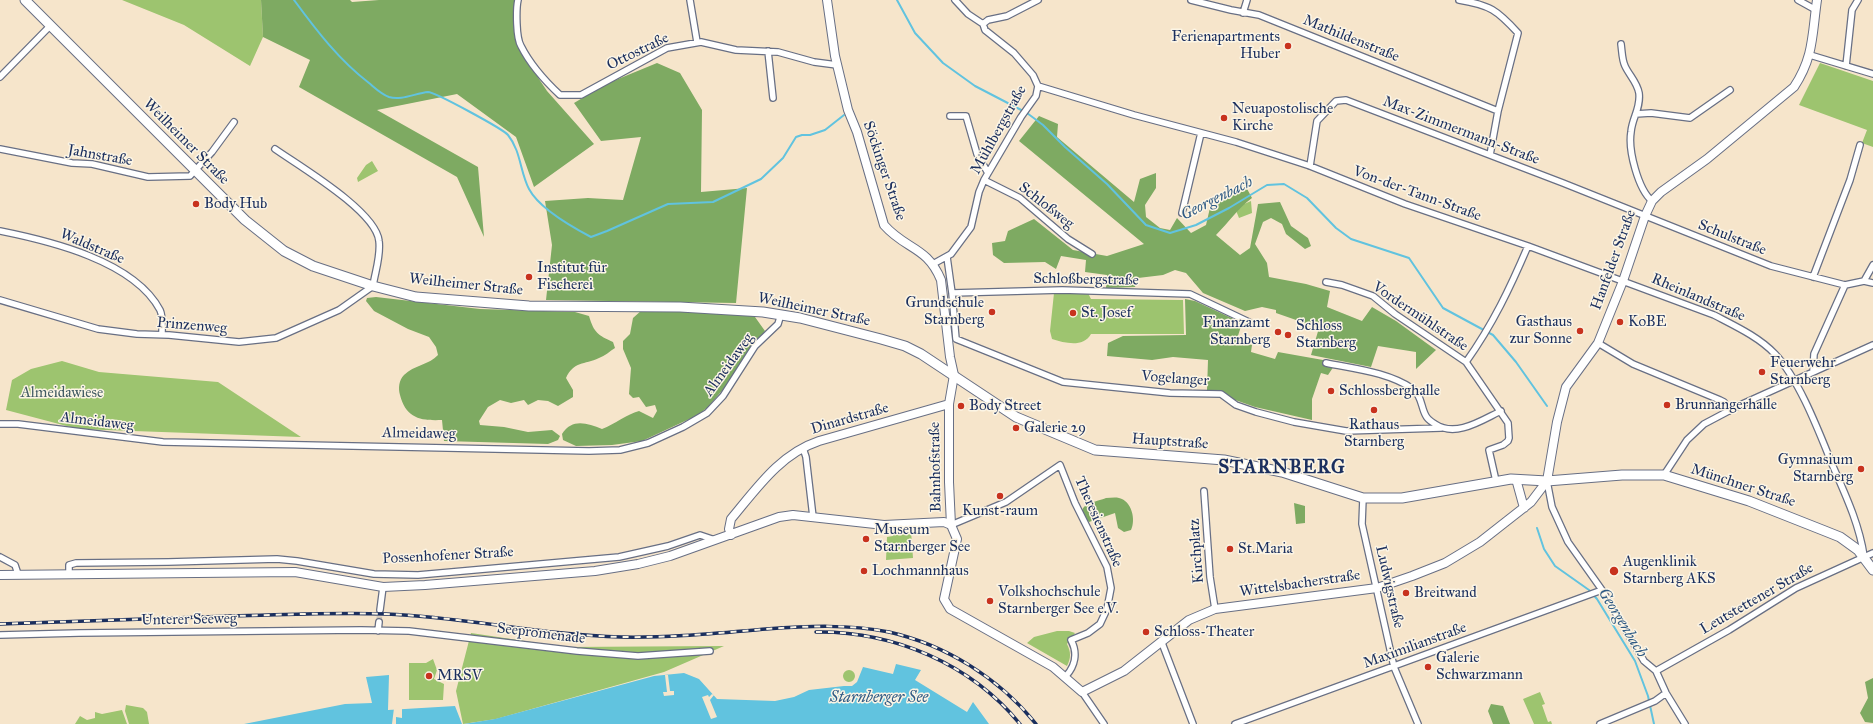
<!DOCTYPE html>
<html>
<head>
<meta charset="utf-8">
<style>
	body { margin:0 }
	canvas { display:block; background:#f6e5cb }
</style>
</head>
<body>
<canvas width="1873" height="724"></canvas>
<script>
const c = document.querySelector('canvas').getContext('2d');
c.lineJoin = 'round';
function fillPath(path, color) {
  c.fillStyle = color;
  c.fill(path, 'evenodd');
}
function trace(path, color, width, dash) {
  c.strokeStyle = color;
  c.lineWidth = width;
  c.lineCap = dash ? 'butt' : 'round';
  c.setLineDash(dash || []);
  c.stroke(path);
}
function label(font, color, halo, rows, align = 'center') {
  c.font = font + ' "IM FELL Great Primer",serif';
  c.lineWidth = 3;
  c.setLineDash([]);
  c.textBaseline = 'middle';
  c.strokeStyle = halo;
  c.fillStyle = color;
  for (const [text, x, y, turn = 0] of rows) {
    c.save();
    c.translate(x, y);
    c.rotate((+turn || 0) * Math.PI / 180);
    c.textAlign = isNaN(turn) ? turn : align;
    if (halo) c.strokeText(text, 0, 0);
    c.fillText(text, 0, 0);
    c.restore();
  }
}
const green = new Path2D(`
	M122,0h139l2,37 -13,29 -66,-41z
	M1820,63l53,18v66l-11,-4 5,-13 -68,-25z
	M372,161l6,10 -20,11 -1,-4 9,-13z
	M1251,201l1,12 -13,5 -4,-10z
	M1054,293h34l3,6 92,1 1,34h-93c-8,14 -26,9 -39,5l-2,-8z
	M62,361l37,11 119,10 83,55 -223,-8 -72,-19 6,-30 19,-11z
	M894,531h17l2,27 -27,2 1,-23 6,-1z
	M1057,631h12l6,2 -8,11c4,8 4,14 0,22l-40,-23 7,-6z
	M471,633l94,14 159,-1 -60,26 -168,47 -33,5 -7,-33z
	M433,659l4,11 -3,9 10,5 -1,16h-34v-37h17z
	M843 676a6 6 0 1 1 12 0a6 6 0 1 1-12 0Z
	M1540,692l5,12 -3,1 6,17 3,-1 1,3h-18l-11,-25z
	M126,705l17,3 4,4 2,12h-20l-4,-13z
	M122,710l5,14h-52l5,-8 7,4 8,-2v-6l7,2z`);
const forest = new Path2D(`
	M261,0h89l2,2 27,-2h137l-2,10 3,36 30,45 47,53 -60,43 -18,-50 -59,-43 -80,16 101,57 6,70 -27,-60 -158,-90 11,-27 -47,-23z
	M657,63l23,10 22,37 -1,82 46,-4 -11,115 -190,-3 6,-55 -7,-44 43,-3 35,2 18,-63 -40,4 -27,-38 32,-19z
	M1039,116l19,8 -1,13 77,65 6,-23 16,-6v15l-11,17 1,12 14,11 10,2 7,-12 14,15 15,-8 6,-26 33,-14 7,13c-14,10 -23,24 -36,37l24,20 10,-7 8,-44 22,-2 11,24 17,12 3,8 -6,3 -19,-15 -4,-10 -11,-6 -8,4 -8,22 12,19 2,14 37,7 24,7 -3,16 35,14 10,-14 24,14 40,29 -20,19v-17l-38,-6 -7,21 -60,-12 8,-27 -43,-15v-3l-14,-3 -17,4 -42,-18 -17,-20 -11,-3 -12,5 -25,3 -3,9 -29,1 1,-13 -22,-3 1,-12 -25,-4 -5,13 -11,-7 -41,1 -11,-8 -1,-12 13,-2 3,-10 26,-12 39,31 34,6 37,-12 -125,-103z
	M376,297l104,12 95,3 14,4c5,17 9,19 24,26l2,6c-5,3 -10,8 -16,10 -15,7 -25,3 -33,20l7,12v7l-15,9 -10,-5 -10,-1 -10,5 -4,-5 -13,3 -11,-3 -12,7 -9,14 1,4 24,2 24,5 24,-2 8,6 -2,4 -10,4 -104,-3 -2,-21c-22,1 -36,-2 -42,-25 -2,-7 -1,-15 4,-20 10,-10 25,-10 34,-20l-2,-8 -7,-10 -21,-8 -34,-18 -8,-10 1,-3z
	M1185,299l10,2 47,22 -5,16 15,6 -1,7 24,7 3,-7 45,8v3l11,3 -6,9 -7,-2 -9,26v21l-57,-13 -48,-17 1,-30 -35,-3 -21,3 -45,-4 1,-13 15,-7 63,-1z
	M642,310l101,3 12,4 10,14 -33,48 -24,28 -10,8 -56,26 -30,4 -36,1 -13,-6 -1,-6c10,-16 25,-11 40,-5 13,-5 25,-15 37,-18l14,7 4,-7 -2,-6 -9,2 -7,-10 -6,1 -4,-4 2,-26 -8,-19v-8l7,-7 3,-16z
	M1106,498c4,0 9,-1 13,0 13,3 17,22 12,32l-7,2 -6,-4 -3,-15 -26,9c-18,-17 4,-19 17,-24z
	M1294,503l11,3v17l-9,1z
	M1873,678v45l-8,-1 -5,-9 8,-15 -3,-16z
	M1491,704l12,2 7,18h-17l-5,-13z`);
const water = new Path2D(`
	M896,664l25,6 -6,10 52,32 6,-10 16,22h-525l31,-5 159,-43 30,-3 15,6 18,20 58,2 19,-4 15,-7 35,-4h8l5,-4 6,-15 30,7z
	M389,675l-1,35 67,-4 7,18h-218l101,-20 27,-1 -6,-26z`);
const pier = new Path2D(`
	M665,675h3l2,16h4v4l-10,1 -1,-4h4z
	M712,694l2,1 -4,5 7,17 -6,2 -9,-22 6,-2 1,2z
	M394,708l8,1v9l-6,-1v7h-4z`);
const stream = new Path2D(`
	M294,0c22,30 45,60 75,83 6,5 12,11 20,14 12,4 27,-4 39,-5 7,0 75,37 80,43 13,16 12,37 21,54 10,19 43,38 62,48l16,-6 61,-27 45,-2 48,-23 22,-21 13,-21 6,-2h8l15,-5 19,-15
	M897,0l18,33 28,30 32,23 52,27 16,12 22,22 42,37 39,41 24,8 26,-8 33,-17 38,-23 17,-1 23,14 29,30 15,11 58,19 34,50 50,27 23,27 31,44
	M1537,528l7,21 11,17 34,24 8,9 38,62 13,35 6,28`);
const streetTunnel = new Path2D(`
	M379,622l1,-12`);
const street = new Path2D(`
	M518,0c-2,9 -2,38 3,46 9,18 24,35 39,49h21l86,-47 34,-6 35,8 42,2 36,10 23,3
	M690,0l7,42
	M955,0l13,14 15,10
	M1191,0l40,10 28,5 239,96
	M1459,0c31,5 38,10 59,33l-20,78 -8,44
	M1798,0l18,10
	M1243,13l4,-13
	M1621,44c1,7 1,16 4,22 4,9 12,16 14,27 2,15 -7,25 -8,39 -3,18 7,57 21,69
	M768,51l5,47
	M1810,55l63,19
	M1846,66l6,-56 6,-10
	M0,77l51,-52
	M1038,86l96,29 102,27 74,24 95,38 123,42 186,69c21,11 45,22 61,39 24,25 44,78 57,110 13,30 27,59 32,92
	M1636,114l15,-1 39,5 40,-28
	M950,116h16l11,38 11,19
	M0,149l72,14 20,1 56,13 42,-1 22,-24 22,-30
	M1310,166l7,-45 19,-20 10,-1 217,83 208,83 74,19 19,-4 9,2
	M984,180l36,18 48,41 24,15
	M1182,213l19,-80
	M0,231c50,10 134,30 160,79 3,6 2,17 2,24
	M947,257l5,36 110,-3 128,4 59,28
	M933,264l18,-10 20,-27 8,-35 5,-12 37,-63 15,-21 2,-10 -5,-11 -19,-22 -29,-23 -2,-6 5,-4 19,-4 31,-16
	M1813,277l37,-97 10,-35
	M1864,281l9,-16
	M1326,282l16,3 31,11 22,18 71,48 42,61 1,15 -1,3 -5,4 -14,5 7,31
	M952,293l4,46 107,43 107,11 51,1 15,11 20,7 38,10 52,9 95,-3
	M0,300l98,29 39,5 32,1 70,7 37,-4 63,-28 34,-24c2,-14 8,-30 6,-45 -3,-30 -80,-75 -104,-92
	M1598,343l35,21 87,36 4,2 5,9
	M1466,362c27,-38 44,-74 62,-116
	M1326,363c29,6 62,9 87,26 9,7 8,19 13,27 2,4 6,6 9,8 21,14 47,-4 66,-13
	M1813,371l1,-17 31,-69
	M0,424h18l145,18 426,9 31,-1 28,-7 35,-16 24,-14 16,-17 32,-50 23,-22 3,-10
	M803,448l3,9 7,60
	M1664,475l23,-35 17,-16 34,-18 135,-61
	M1547,481l5,26 16,35 34,48 42,71 12,10 10,22 19,31
	M1204,491l6,86 5,32
	M1363,498l-1,26 32,143 24,57
	M951,525l55,-23 54,-37 15,38 32,64 4,21 -4,21 -7,15 -12,9 -17,7c7,13 4,26 -5,36
	M0,557l15,8 3,9
	M69,574v-9l7,-2 92,-1 109,-3 20,2 77,13 44,1 201,-18 49,-11 32,-11 15,5
	M380,610l3,-23
	M378,631l1,-9
	M0,635l79,-2 282,-3 48,1 168,20 61,5 72,-5
	M1162,643l31,81
	M1656,671l73,-41 67,-42 77,-35
	M1082,692l22,32
	M1235,724l367,-134
	M1600,724l55,-23 11,-8`);
const secondary = new Path2D(`
	M827,0l8,56 13,54 9,22 27,93c22,25 43,21 57,55l9,77 4,18 -5,29v78l2,43 6,14 -13,60 6,10 103,58 29,25 42,-21 65,-51 26,-11 162,-21 35,-12 33,-13 35,-21 51,-40 16,-21 10,-59 9,-35 32,-44 25,-62 22,-65 7,-15 9,-9 46,-33 87,-72c20,-30 18,-53 23,-87
	M1516,479l8,29
	M731,535l-2,-6 2,-10c26,-31 49,-65 88,-78l130,-37
	M0,575l295,-3 88,15 42,-2 170,-14 43,-7 32,-8 109,-39 14,-2 91,10 60,-3 7,3`);
const primary = new Path2D(`
	M25,0l220,220 39,31 29,15 60,20 43,11 113,9 151,1 83,5 37,6 81,21 24,7 16,8 95,63 79,33 129,10 58,12 81,26h39l109,-19 36,2 75,-6h42l85,26 76,30 15,6 18,13 15,20`);
const rail = new Path2D(`
	M0,624c77,-3 154,-5 231,-8 51,-1 103,-4 155,-2 79,3 156,21 235,23 48,1 97,-4 145,-8 41,-3 82,-5 123,3 57,13 110,46 147,92
	M816,632c78,-1 155,32 204,92`);
const markers = [
	[1288,46,4,"#c8321e"],
	[1224,118,4,"#c8321e"],
	[196,204,4,"#c8321e"],
	[529,277,4,"#c8321e"],
	[992,312,4,"#c8321e"],
	[1073,313,4,"#c8321e"],
	[1620,322,4,"#c8321e"],
	[1580,331,4,"#c8321e"],
	[1278,332,4,"#c8321e"],
	[1288,335,4,"#c8321e"],
	[1762,372,4,"#c8321e"],
	[1331,391,4,"#c8321e"],
	[1667,405,4,"#c8321e"],
	[961,406,4,"#c8321e"],
	[1374,410,4,"#c8321e"],
	[1016,428,4,"#c8321e"],
	[1861,469,4,"#c8321e"],
	[1000,496,4,"#c8321e"],
	[866,539,4,"#c8321e"],
	[1230,549,4,"#c8321e"],
	[864,571,4,"#c8321e"],
	[1614,571,5,"#c8321e"],
	[1406,593,4,"#c8321e"],
	[990,601,4,"#c8321e"],
	[1146,632,4,"#c8321e"],
	[1428,667,4,"#c8321e"],
	[429,676,4,"#c8321e"]
];
const poiNames = [
	["Ferienapartments",1280,37,"right"],
	["Huber",1280,54,"right"],
	["Neuapostolische",1232,109],
	["Kirche",1232,126],
	["Body Hub",204,204],
	["Institut für",537,268],
	["Fischerei",537,285],
	["Grundschule",984,303,"right"],
	["Starnberg",984,320,"right"],
	["St. Josef",1081,313],
	["Gasthaus",1572,322,"right"],
	["zur Sonne",1572,339,"right"],
	["KoBE",1628,322],
	["Finanzamt",1270,323,"right"],
	["Starnberg",1270,340,"right"],
	["Schloss",1296,326],
	["Starnberg",1296,343],
	["Feuerwehr",1770,363],
	["Starnberg",1770,380],
	["Schlossberghalle",1339,391],
	["Brunnangerhalle",1675,405],
	["Body Street",969,406],
	["Rathaus",1374,425,"center"],
	["Starnberg",1374,442,"center"],
	["Galerie 29",1024,428],
	["Gymnasium",1853,460,"right"],
	["Starnberg",1853,477,"right"],
	["Kunst-raum",1000,511,"center"],
	["Museum",874,530],
	["Starnberger See",874,547],
	["St.Maria",1238,549],
	["Augenklinik",1623,562],
	["Starnberg AKS",1623,579],
	["Lochmannhaus",872,571],
	["Volkshochschule",998,592],
	["Starnberger See e.V.",998,609],
	["Breitwand",1414,593],
	["Schloss-Theater",1154,632],
	["Galerie",1436,658],
	["Schwarzmann",1436,675],
	["MRSV",437,676]
];
const streetNames = [
	["Mathildenstraße",1351,39,22],
	["Ottostraße",638,52,-26],
	["Mühlbergstraße",999,130,-61],
	["Max-Zimmermann-Straße",1461,131,21],
	["Weilheimer Straße",186,142,45],
	["Jahnstraße",100,156,10],
	["Söckinger Straße",884,171,71],
	["Von-der-Tann-Straße",1417,194,20],
	["Schloßweg",1046,206,38],
	["Schulstraße",1732,238,22],
	["Waldstraße",92,247,23],
	["Hanfelder Straße",1614,260,-70],
	["Schloßbergstraße",1086,280,1],
	["Weilheimer Straße",466,285,6],
	["Rheinlandstraße",1698,298,23],
	["Weilheimer Straße",814,310,12],
	["Vordermühlstraße",1420,317,34],
	["Prinzenweg",192,326,5],
	["Almeidaweg",729,365,-54],
	["Vogelanger",1175,379,4],
	["Dinardstraße",850,419,-16],
	["Almeidaweg",97,422,7],
	["Almeidaweg",419,434,1],
	["Hauptstraße",1170,442,4],
	["Bahnhofstraße",936,467,-91],
	["Münchner Straße",1743,486,18],
	["Theresienstraße",1098,522,66],
	["Kirchplatz",1197,551,-94],
	["Possenhofener Straße",448,556,-3],
	["Wittelsbacherstraße",1300,584,-8],
	["Ludwigstraße",1389,587,77],
	["Leutstettener Straße",1757,599,-30],
	["Unterer Seeweg",189,620,-1],
	["Seepromenade",541,634,7],
	["Maximilianstraße",1415,646,-20]
];
const parkNames = [
	["Almeidawiese",62,393]
];
const waterNames = [
	["Georgenbach",1217,199,-27],
	["Georgenbach",1622,623,58],
	["Starnberger See",879,698]
];
const districtNames = [
	["STARNBERG",1282,468]
];
fillPath(green, '#9dc46f');
fillPath(forest, '#7eaa62');
fillPath(water, '#61c3df');
fillPath(pier, '#f6e5cb');
trace(stream, '#61c3df', 2);
trace(streetTunnel, '#cac1b5', 5.5, [5.5, 3]);
trace(street, '#686f84', 8);
trace(secondary, '#686f84', 10);
trace(primary, '#686f84', 11);
trace(street, '#fff', 5.5);
trace(secondary, '#fff', 8);
trace(primary, '#fff', 9);
trace(rail, '#1b2f5e', 3.5);
trace(rail, '#fcf5e5', 2, [6]);
for (const [x, y, r, color] of markers) {
  const dot = new Path2D();
  dot.arc(x, y, r, 0, 2 * Math.PI);
  c.fillStyle = color;
  c.fill(dot);
  trace(dot, '#fcf5e5', 1.5);
}
label('15px', '#1b2f5e', '#fcf5e5', poiNames, 'left');
label('15px', '#1b2f5e', '#fcf5e5', streetNames);
label('15px', '#425c63', '#fcf5e5', parkNames);
label('italic 16px', '#305b85', '#fcf5e5', waterNames);
c.letterSpacing = '1px';
label('bold 19px', '#1b2f5e', '#fcf5e5', districtNames);
c.letterSpacing = '0px';
</script>
</body>
</html>
